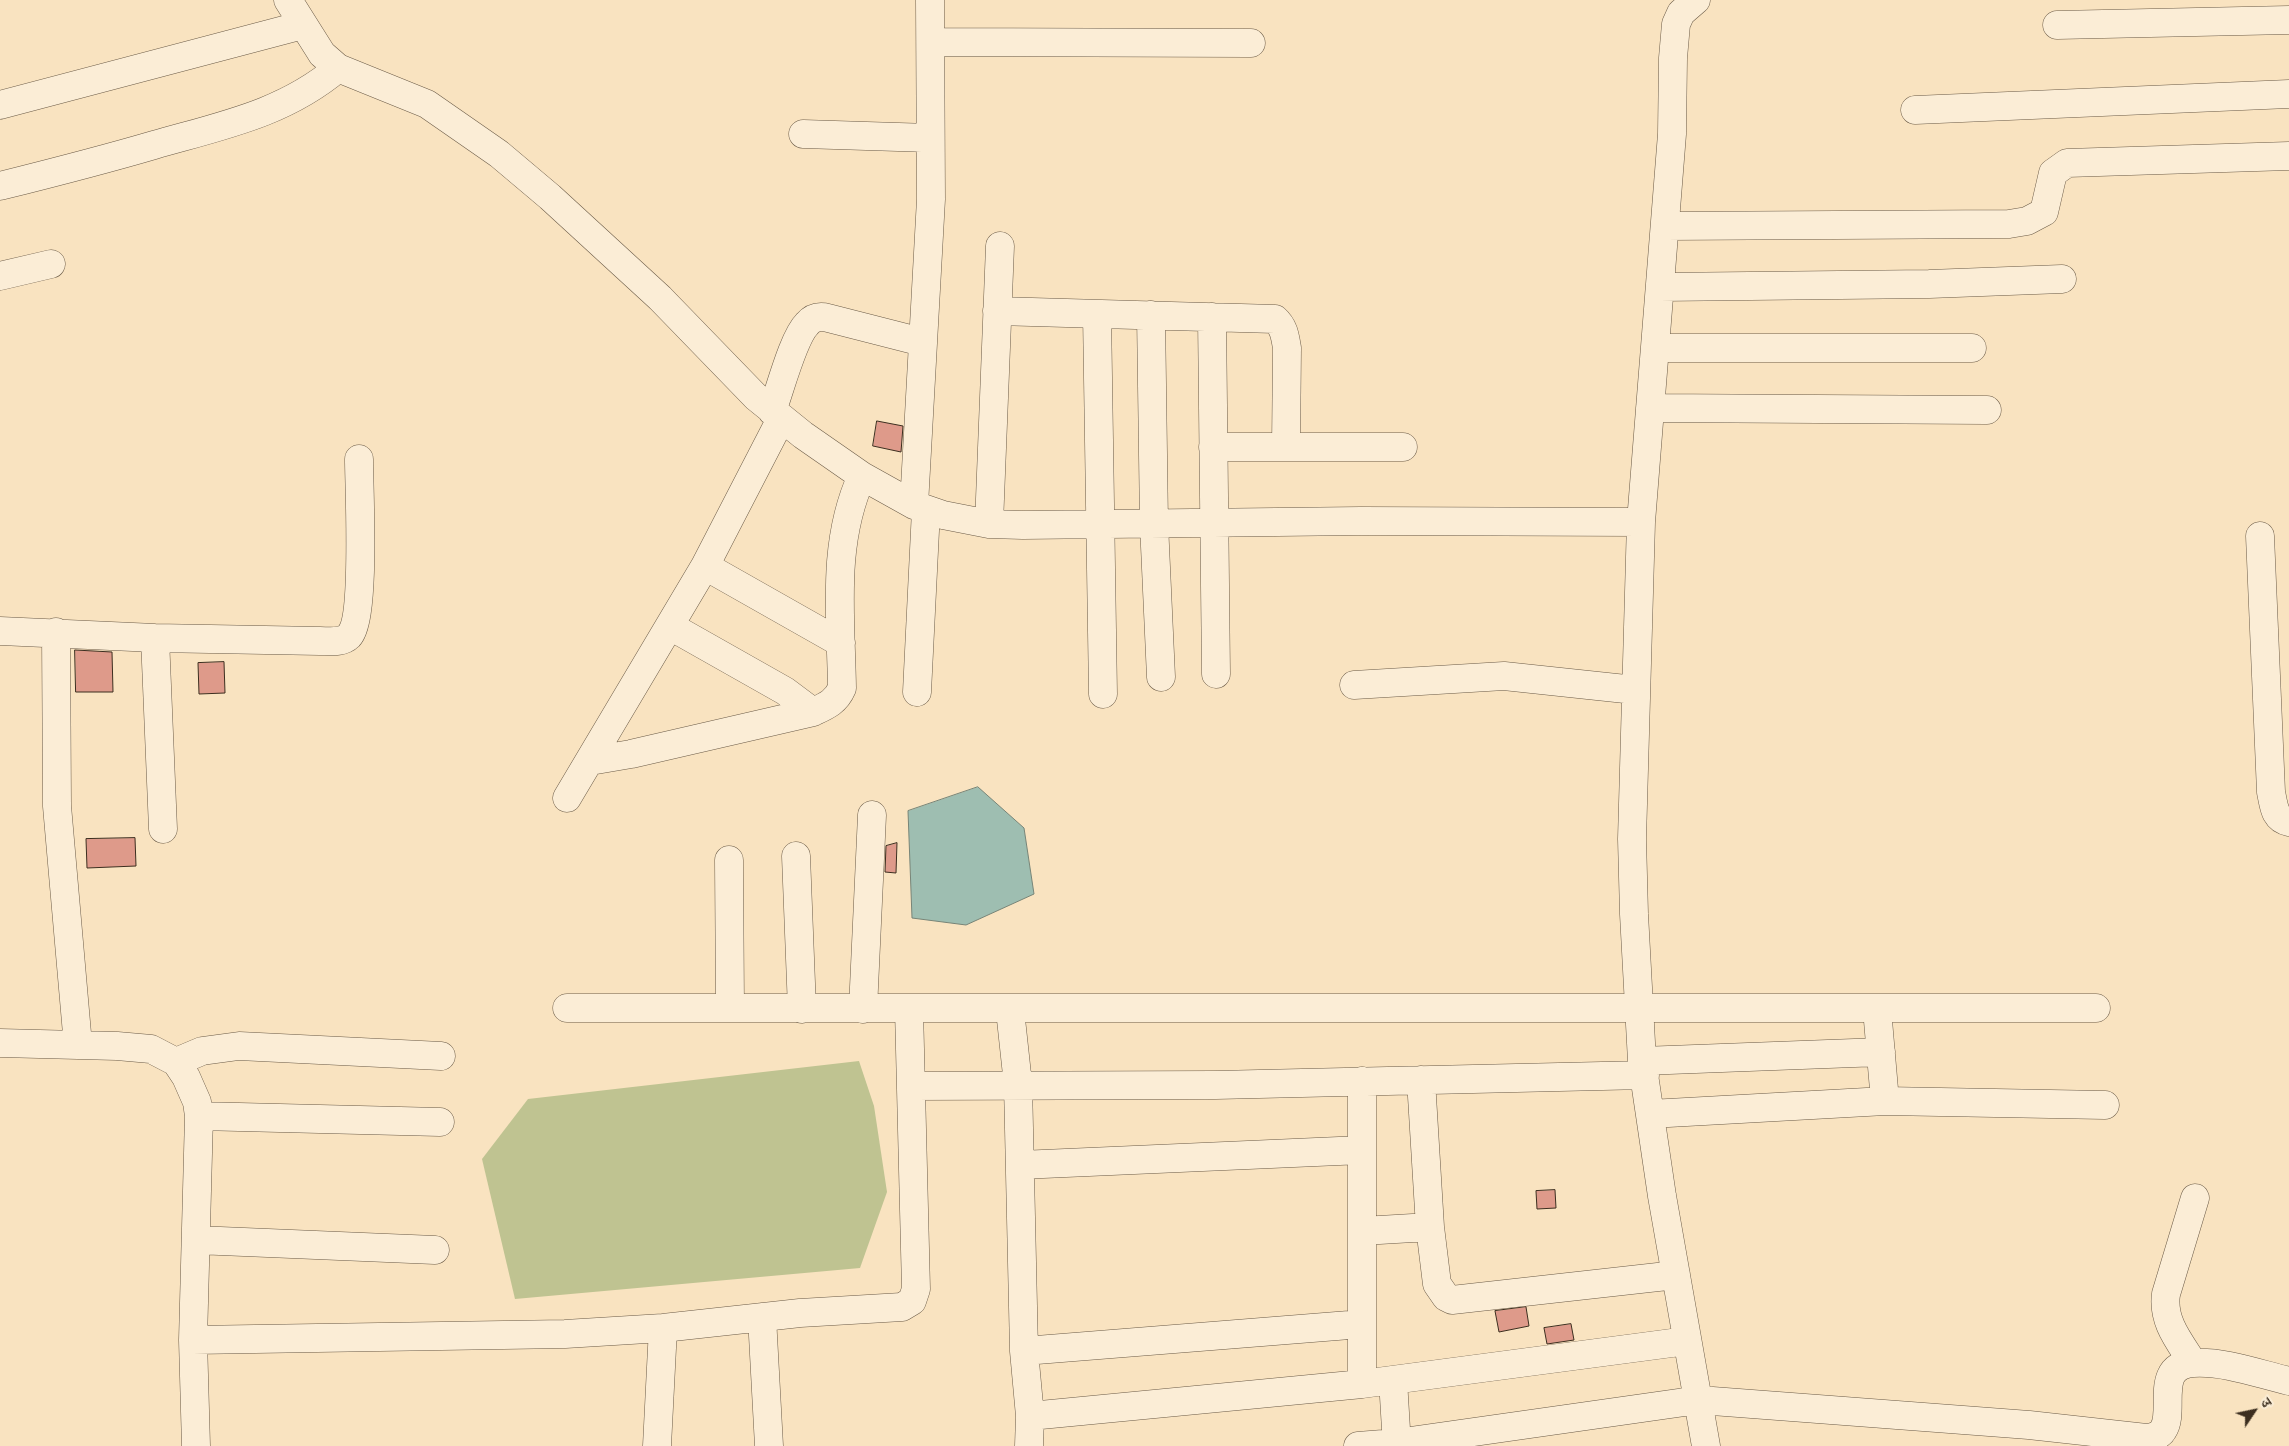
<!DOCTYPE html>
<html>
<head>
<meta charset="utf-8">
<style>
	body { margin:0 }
	#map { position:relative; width:2289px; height:1446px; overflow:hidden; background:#f9e3c0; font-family:"Gentium Book Plus","Noto Serif Devanagari",serif }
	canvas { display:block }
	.north { position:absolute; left:2229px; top:1386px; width:50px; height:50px; -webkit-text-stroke:4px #fbedd6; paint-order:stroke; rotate:56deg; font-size:14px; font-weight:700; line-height:20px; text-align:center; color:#3c2e1f }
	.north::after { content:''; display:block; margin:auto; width:18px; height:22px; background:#3c2e1f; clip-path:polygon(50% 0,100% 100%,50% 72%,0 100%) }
</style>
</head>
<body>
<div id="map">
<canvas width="2289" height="1446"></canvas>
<div class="north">उ</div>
</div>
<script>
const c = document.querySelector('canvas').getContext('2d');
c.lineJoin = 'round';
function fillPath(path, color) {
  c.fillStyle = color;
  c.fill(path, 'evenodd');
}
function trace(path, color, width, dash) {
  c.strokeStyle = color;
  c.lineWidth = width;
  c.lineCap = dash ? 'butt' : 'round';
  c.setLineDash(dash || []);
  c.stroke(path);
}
const green = new Path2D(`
	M859,1061l15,45 13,86 -27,76 -345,31 -33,-140 46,-60z`);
const water = new Path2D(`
	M978,787l46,41 10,66 -68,31 -54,-7 -4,-107z`);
const building = new Path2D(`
	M877,421l26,5 -2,26 -28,-6z
	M75,650l37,2 1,40h-37z
	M224,662l1,31 -26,1 -1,-31z
	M135,838l1,28 -49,2 -1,-29z
	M897,843l-1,30 -11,-1 1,-26z
	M1555,1190l1,18 -19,1 -1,-18z
	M1526,1307l3,19 -30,6 -4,-21z
	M1571,1324l3,16 -27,4 -3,-16z`);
const minor = new Path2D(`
	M288,0l34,54 16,14 89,36 72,50 51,43 110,101 96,99 47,38 59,41 52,29 29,10 46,9 34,1 338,-4 280,1
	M1696,0l-15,13 -5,11 -3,34 -1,76 -31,388 -9,317 2,75 8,147 20,135 44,250
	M2057,25l232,-5
	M931,42l320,1
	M0,105l303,-80
	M1915,110l374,-16
	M803,134l127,4
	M0,186c52,-13 103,-26 154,-41 66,-19 130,-31 184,-77
	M1665,226l344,-2 18,-3 17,-9 9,-39 14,-10 222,-7
	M0,276l51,-12
	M1660,287l269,-3 133,-5
	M997,311l278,8c9,8 10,17 12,29l-1,99
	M1097,314l6,380
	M1151,315l3,209 7,153
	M1212,317l4,357
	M1655,348h317
	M1650,408l337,2
	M772,411c8,-21 21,-73 35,-87 6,-7 13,-8 21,-6l94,24
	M1213,447h190
	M914,505l17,-306 -1,-199
	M989,524l11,-278
	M2260,536l11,256c3,14 3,27 18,30
	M705,566l136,77
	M670,626l115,65 28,21
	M0,631l155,7 165,3c9,0 22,2 29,-5 17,-18 10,-147 10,-177
	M56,632l1,174 21,239
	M155,638l8,191
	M1354,685l150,-9 131,14
	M917,692l9,-182
	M590,761l41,-7 182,-42c13,-6 23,-10 29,-24 -1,-72 -11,-145 20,-212
	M567,798l138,-232 76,-147
	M796,856l6,153
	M729,860l1,148
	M567,1008h1529
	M863,1009l9,-194
	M1877,1009l8,92
	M1010,1010l8,74 6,267 6,65 -1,30
	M0,1043l117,3 34,3 25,13 10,15 11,25 2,14 -6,224 3,106
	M1642,1061l239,-9
	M176,1062l26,-11 37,-5 202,10
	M1421,1080l9,147 7,57 9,13 6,3 224,-25
	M911,1086l305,-1 429,-10
	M1650,1114l235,-13 220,4
	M199,1116l241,6
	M1020,1165l342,-15
	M1362,1231l68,-4
	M196,1240l239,10
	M762,1317l7,129
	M193,1340l372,-6 98,-6 137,-15 102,-6 10,-6 4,-12 -7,-280
	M1024,1351l338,-27
	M2193,1363c-14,-22 -31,-42 -27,-69l29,-96
	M1393,1380l4,66
	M1362,1384v-303
	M1030,1416l332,-32 325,-43
	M657,1446l6,-118
	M1358,1446l38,-3 303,-43 330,25 117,13c6,-1 14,-2 17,-8 13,-19 -10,-64 30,-67 32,-2 66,11 96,18`);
fillPath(green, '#bfc391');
fillPath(water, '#9ebeb1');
trace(water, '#778477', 1);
fillPath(building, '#de9a8a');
trace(building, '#3c2e1f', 1);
trace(minor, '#6b5b47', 29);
trace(minor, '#fbedd6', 28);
</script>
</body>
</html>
